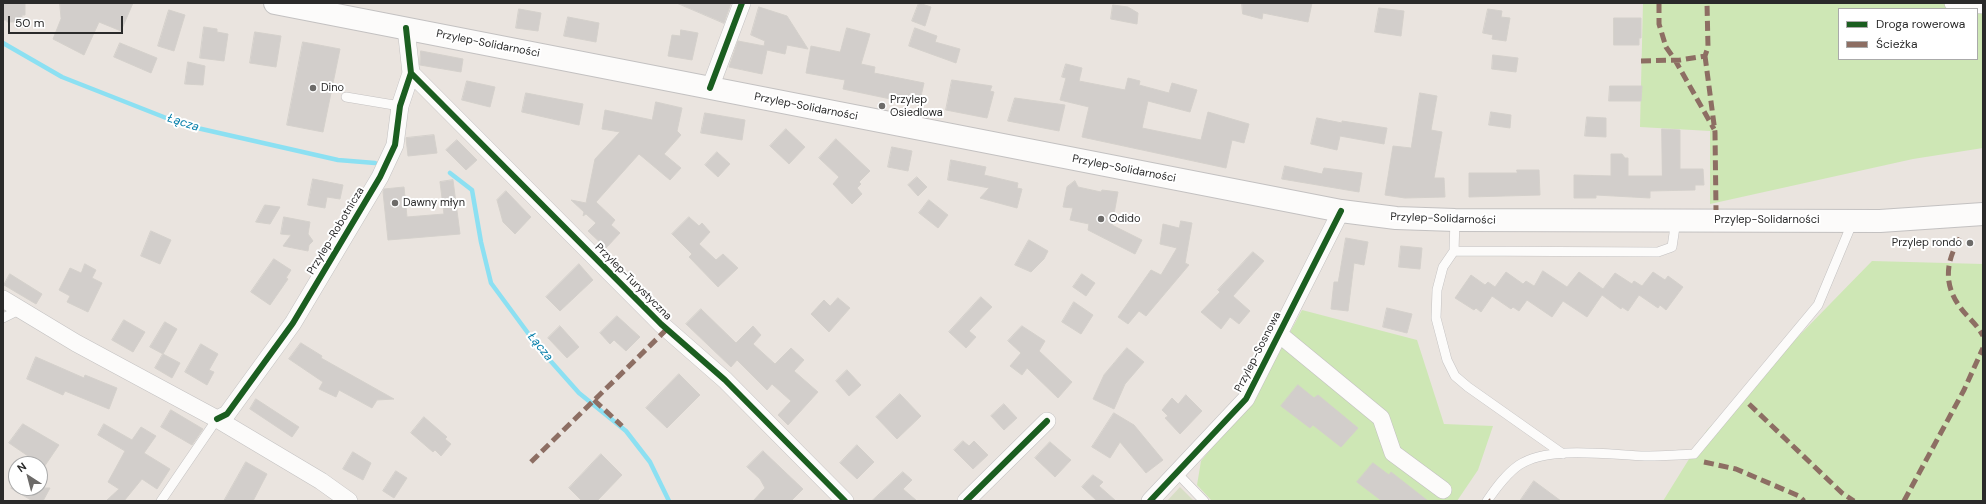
<!DOCTYPE html>
<html>
<head>
<meta charset="utf-8">
<style>
	body { margin:0 }
	#map { position:relative; width:1986px; height:504px; overflow:hidden; background:#eae4df; font-family:"DM Sans",sans-serif }
	canvas { display:block }
	.frame { position:absolute; inset:0; border:4px solid #2a2a2a; pointer-events:none }
	.legend { position:absolute; left:1838px; top:8px; width:140px; height:52px; box-sizing:border-box; background:#fff; border:1px solid #aaa; margin:0; padding:5px 7px; list-style:none; font-size:12px; color:#2a2a2a }
	.legend li { display:flex; align-items:center; gap:8px; height:20px }
	.legend b { width:20px; border:1px solid #aaa }
	.north { position:absolute; left:8px; top:456px; width:40px; height:40px; box-sizing:border-box; background:#fff; border:1px solid #aaa; border-radius:50%; rotate:324deg; font-size:11px; font-weight:700; line-height:16px; text-align:center; color:#2a2a2a }
	.north::after { content:''; display:block; margin:auto; width:14px; height:18px; background:#6d6b69; clip-path:polygon(50% 0,100% 100%,50% 72%,0 100%) }
	.scale { position:absolute; left:8px; top:16px; width:115px; height:18px; box-sizing:border-box; border:2px solid #2a2a2a; border-top:0; padding-left:5px; font-size:12px; line-height:14px; white-space:nowrap; color:#2a2a2a; -webkit-text-stroke:3px #fff; paint-order:stroke }
</style>
</head>
<body>
<div id="map">
<canvas width="1986" height="504"></canvas>
<div class="frame"></div>
<ul class="legend">
<li><b style="height:5px;background:#1b5e20"></b>Droga rowerowa</li>
<li><b style="height:5px;background:#8d6e63"></b>Ścieżka</li>
</ul>
<div class="north">N</div>
<div class="scale">50 m</div>
</div>
<script>
const c = document.querySelector('canvas').getContext('2d');
c.lineJoin = 'round';
function fillPath(path, color) {
  c.fillStyle = color;
  c.fill(path, 'evenodd');
}
function trace(path, color, width, dash) {
  c.strokeStyle = color;
  c.lineWidth = width;
  c.lineCap = dash ? 'butt' : 'round';
  c.setLineDash(dash || []);
  c.stroke(path);
}
function label(font, color, halo, rows, align = 'center') {
  c.font = font + ' "DM Sans",sans-serif';
  c.lineWidth = 4;
  c.setLineDash([]);
  c.textBaseline = 'middle';
  c.strokeStyle = halo;
  c.fillStyle = color;
  for (const [text, x, y, turn = 0] of rows) {
    c.save();
    c.translate(x, y);
    c.rotate((+turn || 0) * Math.PI / 180);
    c.textAlign = isNaN(turn) ? turn : align;
    if (halo) c.strokeText(text, 0, 0);
    c.fillText(text, 0, 0);
    c.restore();
  }
}
const green = new Path2D(`
	M1643,3h340v145l-70,11 -203,45v-73l-70,-4zM1839,9h138v50h-138z
	M1872,261l111,3v237h-320l44,-71z
	M1302,310l115,30 27,84 49,2 -15,44 -21,31h-245l-15,-16 4,-24 58,-71z`);
const cemetery = new Path2D(`
	M1180,487l14,14h-27z`);
const stream = new Path2D(`
	M3,43l59,34 122,48 154,35 37,3
	M450,173l22,17 9,52 10,41 48,65 40,45 47,38 24,31 19,39`);
const building = new Path2D(`
	M3,3h22v12h-3v7h-15v-2h-4z
	M60,3h73l-12,28 -22,-9 -15,33 -31,-16 8,-20z
	M677,3h54l-7,20z
	M919,3l12,4 -6,19 -13,-5z
	M1242,3h70l-4,19 -45,-9 -1,6 -19,-5z
	M1113,5l15,2 10,6 -1,11 -26,-5z
	M759,7l28,9 21,33 -21,-4 -2,9 -18,-4 -5,24 -33,-7 9,-26 26,5 1,-5 -14,-6z
	M1379,8l25,3 -3,25 -26,-4z
	M519,9l22,4 -3,18 -22,-3z
	M1488,9l14,2 -1,6 9,1 -4,23 -14,-2 1,-4 -10,-2z
	M169,10l16,5 -11,36 -16,-5z
	M568,17l31,6 -3,19 -32,-6z
	M1614,18h27v20h-2v7h-25z
	M204,27l13,2v3l11,2 -4,27 -24,-3z
	M847,28l23,6 -9,30 14,3 -1,6 50,10 -5,22 -76,-16 2,-9 -39,-7 5,-27 29,6z
	M915,28l22,8 -2,6 25,7 -4,14 -47,-17z
	M681,30l17,3 -6,27 -24,-4 4,-21 8,1z
	M255,32l26,4 -5,31 -26,-4z
	M303,42l37,7 -17,83 -36,-7z
	M120,43l37,15 -6,15 -37,-16z
	M421,51l42,8 -2,13 -41,-7z
	M1493,55l25,3 -2,14 -24,-3z
	M188,62l17,4 -2,19 -18,-1z
	M1066,64l16,4 -3,13 46,9 3,-12 12,3 -1,4 30,8 3,-10 25,7 -7,22 -42,-11 -6,27 59,12 7,-28 41,12 -5,19 -12,-3 -6,28 -144,-31 7,-30 -29,-7 6,-22 -4,-1z
	M952,80l40,6 -2,5 4,1 -7,26 -41,-8z
	M467,81l28,6 -5,20 -28,-7z
	M1610,86h32l-1,15h-32z
	M526,93l57,11 -4,21 -57,-13z
	M1420,93l17,3 -6,34 11,2 -8,46h10l1,19 -40,1 -20,-3 8,-49 18,2z
	M1015,98l50,7 -6,26 -51,-10z
	M656,102l26,6 -5,23 4,4 -17,19 17,14 -11,12 -31,-26 -43,48 19,18 -4,5 9,8 -14,15 -18,-17 8,-8 -10,-9 -3,2 1,-4 -13,-12 15,3 9,-44 25,-27 -18,-3 3,-19 47,10z
	M1491,112l20,3 -1,13 -21,-3z
	M705,113l40,7 -3,20 -41,-7z
	M1587,117l19,1v19l-21,-1z
	M1317,118l25,5v-2l45,7 -3,16 -44,-8 -3,14 -26,-6z
	M786,129l19,18 -16,17 -19,-18z
	M1662,129l18,1v39h23l1,16h-9v5l-45,1v7l-54,-3v3h-22v-23l37,1v-22h11l3,4h3v18h34z
	M434,135l3,18 -29,3 -2,-18z
	M836,139l34,32 -11,11 2,2 -4,4 5,6 -10,10 -19,-20 6,-7 -20,-19z
	M457,140l20,20 -11,10 -20,-20z
	M892,147l20,4 -4,20 -20,-4z
	M717,152l13,12 -12,13 -13,-12z
	M951,160l35,7 -2,8 34,8 -1,5 5,1 -5,19 -37,-10 9,-10 -41,-8z
	M1285,166l37,8 2,-6 38,5 -3,19 -77,-13z
	M1517,170h22l1,25 -71,2v-24h48z
	M917,177l10,10 -9,9 -10,-11z
	M313,179l30,6 -3,14 -13,-2 -2,11 -17,-3z
	M453,180l7,54 -72,6 -5,-48 1,-3 20,-2 3,30 37,-3 -4,-32z
	M1075,181l3,6 23,5 1,-2 16,2 -6,33 30,15 -7,14 -47,-24 1,-6 -19,-4 3,-12 -10,-1 4,-20z
	M506,191l25,26 -16,17 -12,-12 -6,-22z
	M929,200l19,15 -10,13 -19,-15z
	M265,205l15,2 -10,17 -14,-2z
	M284,217l26,5 -2,12 5,7 -4,4 -1,6 -25,-5 8,-11 -10,-1z
	M689,217l10,9 3,-3 8,9 -11,12 17,16 7,-6 15,14 -20,19 -29,-30 3,-3 -20,-20z
	M1181,221l11,2 -7,40 4,2 -43,51 -7,-5 -11,13 -10,-7 33,-47 10,5 16,-27 -17,-4 3,-20 16,4z
	M151,231l20,9 -11,24 -19,-8z
	M1346,238l22,4 -4,23 -10,-2 -6,48 -17,-2 3,-27h4z
	M1029,240l19,11 -4,8 -13,13 -16,-7z
	M1401,246l21,2 -2,21 -21,-2z
	M1253,252l11,9 -31,35 17,15 -11,13 -9,-7 -9,12 -20,-17 19,-20 -2,-2z
	M274,259l17,11 -5,8 2,1 -18,26 -19,-13z
	M85,264l11,6 -4,8 10,5 -14,29 -21,-10 3,-6 -11,-6 11,-22 11,5z
	M579,264l14,16 -33,31 -14,-14z
	M1543,271l24,16 12,-15 24,17 12,-16 17,11 2,-3 8,5 11,-14 12,8 3,-4 15,11 -17,23 -6,-5 -2,3 -19,-13 -11,16 -6,-4 -1,2 -19,-14 -15,22 -24,-16 -11,16 -25,-17 -8,11 -6,-4 -2,2 -19,-13 -11,16 -5,-4 -2,2 -19,-12 16,-23 14,10 3,-3 7,5 11,-15 17,12 3,-3 8,5z
	M10,274l32,20 -6,10 -32,-19z
	M1082,274l13,9 -9,13 -13,-9z
	M981,297l11,10 -23,24 7,6 -10,11 -17,-16z
	M838,298l12,10 -21,24 -18,-18 13,-14 6,6z
	M1074,302l19,13 -12,19 -19,-12z
	M1387,308l25,6 -5,19 -24,-6z
	M701,309l35,34 17,-17 8,9 -8,9 22,20 16,-16 13,12 -10,11 24,21 -30,33 -10,-10 13,-14 -19,-17 -5,6 -30,-30 -6,7 -45,-43z
	M617,316l23,21 -14,14 -12,-11 -4,4 -10,-11z
	M124,320l21,12 -12,20 -21,-12z
	M165,322l12,7 -14,25 -13,-7z
	M560,326l19,21 -12,11 -19,-20z
	M1022,326l23,15 -6,10 33,31 -14,16 -31,-30 -5,7 -12,-9 11,-13 -13,-12z
	M301,343l21,13 -1,2 73,41 -17,1 -5,8 -33,-18 -3,7 -17,-8 4,-7 -34,-23z
	M201,344l17,10 -9,16 5,2 -7,13 -22,-13z
	M1127,348l17,14 -19,22 -11,25 -21,-10 11,-24z
	M163,354l17,9 -8,15 -17,-10z
	M36,357l48,21 1,-3 32,13 -8,21 -44,-18 -2,4 -36,-16z
	M847,370l14,15 -12,11 -13,-15z
	M679,374l21,21 -33,33 -21,-20z
	M1298,385l16,13 4,-3 40,33 -17,19 -28,-22 -3,3 -29,-22z
	M900,394l21,22 -24,23 -21,-22z
	M1186,395l16,16 -22,23 -15,-16 3,-2 -6,-6 10,-12 6,6z
	M256,399l43,28 -7,10 -42,-28z
	M1004,404l13,14 -13,12 -13,-14z
	M171,410l32,19 -11,16 -31,-18z
	M1114,413l20,12 29,35 -17,13 -26,-31 -10,16 -18,-11z
	M424,417l23,20 -2,2 6,5 -10,12 -6,-6 -2,2 -22,-19z
	M23,424l36,21 -15,22 -35,-24z
	M104,424l28,16 9,-13 15,9 -12,17 26,16 -13,20 -15,-10 -18,22h-18l13,-12 -11,-7 17,-31 -27,-16z
	M963,441l6,5 5,-5 14,14 -15,14 -19,-19z
	M1050,442l21,18 -16,17 -20,-19z
	M857,445l17,17 -17,17 -17,-16z
	M763,451l40,38 -12,12h-38l12,-13 -5,-9 -13,-12z
	M353,452l18,11 -8,17 -20,-11z
	M601,454l21,21 -25,26h-15l-13,-13z
	M246,462l21,12 -14,27h-29z
	M1373,463l16,12 2,-3 37,29h-46l-25,-19z
	M396,471l11,7 -13,20 -11,-7z
	M903,472l9,8 -9,9 14,12h-45z
	M1093,475l10,7 -4,4 17,15h-19l-15,-14z
	M1534,481l27,20h-41z
	M11,488h39l-7,13h-10z`);
const service = new Path2D(`
	M346,97l54,9
	M1455,220l-1,31 -11,16 -6,23 -1,28 11,42 8,16 13,11 95,67
	M1454,251l204,1 14,-5 4,-27
	M3,318l18,-9
	M1177,473l27,28
	M161,501l56,-82
	M1487,501c9,-13 19,-27 32,-36 30,-20 92,-10 126,-9 16,0 33,-1 49,-2l124,-149 35,-84`);
const minor = new Path2D(`
	M1953,3l30,2
	M411,73l250,251 64,56 120,121
	M710,88l32,-85
	M3,299l73,44 141,76 104,62 28,20
	M1279,334l102,84 12,35 50,37
	M217,419l10,-5 66,-91 87,-146 15,-32 5,-39 11,-33 -5,-45
	M966,501l81,-80
	M1150,501l96,-102 95,-188`);
const secondary = new Path2D(`
	M275,3l1066,208 55,7 59,2 425,1 103,-7`);
const quiet = new Path2D(`
	M1659,3v21l7,23 9,13 39,69
	M1705,56l10,76 1,78
	M1641,61l39,-1 25,-4 3,-9 -1,-44
	M1960,238c-14,23 -17,46 0,69 7,10 17,17 23,29
	M594,400l28,26
	M1749,404l93,89 12,8
	M531,462l136,-133
	M1704,462l32,7 63,27 5,5
	M1488,500l1,1
	M1904,501l60,-111 19,-42`);
const cycleway = new Path2D(`
	M411,73l250,251 64,56 120,121
	M710,88l32,-85
	M217,419l10,-5 66,-91 87,-146 15,-32 5,-39 11,-33 -5,-45
	M966,501l81,-80
	M1150,501l96,-102 95,-188`);
const markers = [
	[313,88,4,"#6d6b69"],
	[882,106,4,"#6d6b69"],
	[395,203,4,"#6d6b69"],
	[1101,219,4,"#6d6b69"],
	[1970,243,4,"#6d6b69"]
];
const streetNames = [
	["Przylep-Solidarności",488,44,11],
	["Przylep-Solidarności",806,107,11],
	["Przylep-Solidarności",1124,169,11],
	["Przylep-Solidarności",1443,219,2],
	["Przylep-Solidarności",1767,220],
	["Przylep-Robotnicza",336,231,-59],
	["Przylep-Turystyczna",633,282,45],
	["Przylep-Sosnowa",1258,352,-63]
];
const poiNames = [
	["Dino",321,88],
	["Przylep",890,100],
	["Osiedlowa",890,113],
	["Dawny młyn",403,203],
	["Odido",1109,219],
	["Przylep rondo",1962,243,"right"]
];
const waterNames = [
	["Łącza",183,123,18],
	["Łącza",540,347,51]
];
fillPath(green, '#cee7b5');
fillPath(cemetery, '#d7dec5');
trace(stream, '#8ce0f2', 4.5);
fillPath(building, '#d2cecb');
trace(building, '#d4d0cb', 1);
trace(service, '#c3c1c1', 10);
trace(minor, '#c3c1c1', 18);
trace(secondary, '#c3c1c1', 24);
trace(service, '#fcfbfa', 9);
trace(minor, '#fcfbfa', 17);
trace(secondary, '#fcfbfa', 22);
trace(quiet, '#8d6e63', 5, [10, 5]);
trace(cycleway, '#1b5e20', 6);
for (const [x, y, r, color] of markers) {
  const dot = new Path2D();
  dot.arc(x, y, r, 0, 2 * Math.PI);
  c.fillStyle = color;
  c.fill(dot);
  trace(dot, '#fff', 1.5);
}
label('11px', '#2a2a2a', '#fff', streetNames);
label('11px', '#2a2a2a', '#fff', poiNames, 'left');
label('italic 12px', '#007ca8', '#fff', waterNames);
</script>
</body>
</html>
